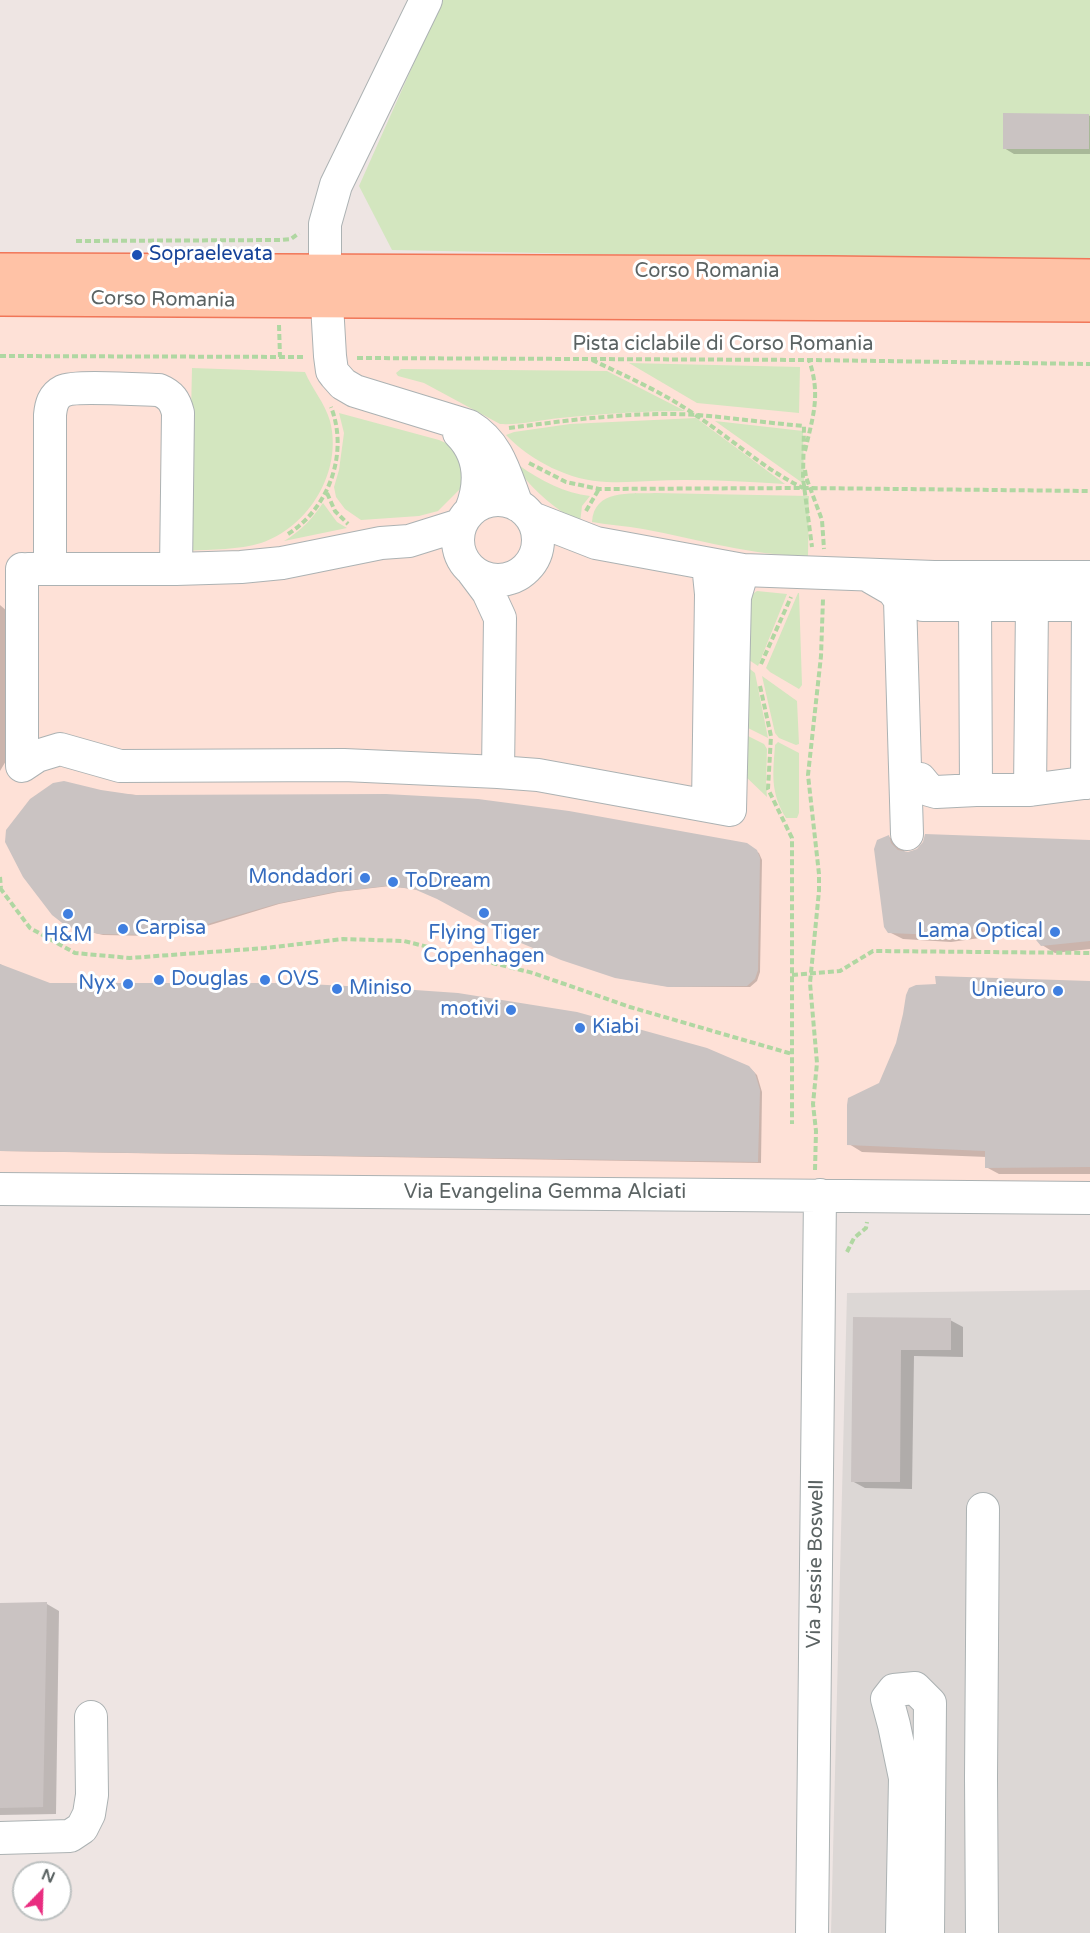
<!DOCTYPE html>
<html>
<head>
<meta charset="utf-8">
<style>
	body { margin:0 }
	#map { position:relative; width:1090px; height:1933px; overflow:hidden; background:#eee5e3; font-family:"Varela Round",sans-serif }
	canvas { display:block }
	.north { position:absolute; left:12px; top:1861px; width:60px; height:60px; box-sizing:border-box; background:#fff; border:2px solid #bdc1c1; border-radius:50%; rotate:23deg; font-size:16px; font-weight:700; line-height:24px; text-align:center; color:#5b6363 }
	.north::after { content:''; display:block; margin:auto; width:21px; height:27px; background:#e92d80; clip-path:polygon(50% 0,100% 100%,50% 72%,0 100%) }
</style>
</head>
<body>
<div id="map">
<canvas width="1090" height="1933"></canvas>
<div class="north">N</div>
</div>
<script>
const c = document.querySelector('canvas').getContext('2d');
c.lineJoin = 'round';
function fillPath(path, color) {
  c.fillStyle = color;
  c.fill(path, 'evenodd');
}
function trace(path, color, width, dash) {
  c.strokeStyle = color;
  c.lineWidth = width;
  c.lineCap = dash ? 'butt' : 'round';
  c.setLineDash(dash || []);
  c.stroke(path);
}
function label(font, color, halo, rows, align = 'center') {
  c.font = font + ' "Varela Round",sans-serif';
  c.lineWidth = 6;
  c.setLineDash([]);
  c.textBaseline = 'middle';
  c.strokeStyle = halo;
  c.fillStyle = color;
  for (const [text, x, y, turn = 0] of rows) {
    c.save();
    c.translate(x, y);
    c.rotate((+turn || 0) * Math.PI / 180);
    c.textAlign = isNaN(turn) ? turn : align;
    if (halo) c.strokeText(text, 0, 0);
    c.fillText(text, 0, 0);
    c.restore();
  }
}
const commercial = new Path2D(`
	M0,299l1090,6v894l-1090,-10z`);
const industrial = new Path2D(`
	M1090,1290v643h-259l16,-640z`);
const green = new Path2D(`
	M442,0h648v264l-698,-14 -33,-64z
	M629,363l171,4 -1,46 -102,-10z
	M192,368l113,4c7,17 20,31 25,49 13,50 -21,106 -69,122 -22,7 -49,6 -73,8z
	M401,369l206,2 78,40c-42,0 -83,3 -125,7 -20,2 -39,7 -60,6l-76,-41 -26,-7 -2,-3z
	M339,413l100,27 16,7 8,8v31l-25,25 -19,5 -58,4 -16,-11 -9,-12 -2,-10 5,-17 5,-37z
	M696,418l89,66c-33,-2 -67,-4 -100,-4 -26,0 -53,3 -78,2 -37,-1 -76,-21 -101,-47l8,-3 56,-8z
	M715,421l88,10 1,53z
	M520,466c21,15 45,27 70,30l-8,10 -2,17c-24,-13 -45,-31 -61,-52z
	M655,493l154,3 -1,60c-56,0 -110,-17 -165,-27 -17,-3 -34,-4 -51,-7 2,-33 38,-28 63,-29z
	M323,503l14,19 10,6 -63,13c17,-10 28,-22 39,-38z
	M757,591l30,3 -29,72 -12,-8 2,-61z
	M798,593h1l3,92 -3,4 -29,-17 -4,-4z
	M746,666l9,7 13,65 -24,-12z
	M762,676l35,25 2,43 -3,1 -17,-7 -4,-5z
	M744,734l20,10 3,5 -1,36 1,12 -24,-23z
	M778,742l21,11v60l-2,5h-11c-16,-26 -13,-44 -11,-73z`);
const shadow = new Path2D(`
	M1088,115l2,1v38h-76l-10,-6z
	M0,605l16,14v125l-16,27z
	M101,792l649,55 9,6 3,7 -2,112 -3,9 -7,6h-79l-52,-9 -177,-79 -24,-9 -28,-4 -52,6 -59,12 -82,25 -42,7 -52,-1 -33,-8 -4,-2z
	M889,837l13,7 3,9 185,-12v108l-35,4 -13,-8 -12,-14 -79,11 -48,-3 -14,-7z
	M0,964l7,4 43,16 701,85 6,6 5,17 -1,71 -761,-12z
	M1090,982v192h-91l-13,-7 1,-10 -125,-5 -13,-8z
	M854,1319l96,1 13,7v30l-49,-1 -2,133 -47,-1 -13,-7z
	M0,1604h47l12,7 -3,203 -56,1z`);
const building = new Path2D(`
	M1003,113l86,1v35h-86z
	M64,781l37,9 34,5 251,-1 92,5 91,12 178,32 10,7 3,8 -2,112 -3,9 -8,7 -79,1 -53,-9 -54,-18 -54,-23 -70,-38 -23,-10 -28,-3 -52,6 -58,12 -82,24 -42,7 -53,-1 -33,-8 -14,-11 -29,-38 -18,-35 1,-12 24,-31 23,-16z
	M925,834l165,6v101l-49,5 -19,-23 -85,12 -49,-2 -4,-6 -10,-78 3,-9 12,-5 2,8 7,7 10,2 9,-3 6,-7z
	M0,964l50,19h238l98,5 72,5 119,19 130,36 42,18 6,7 5,17 -2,72 -758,-11z
	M935,976l155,5v186l-105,1v-17l-138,-6v-40l1,-7 31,-15 17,-40 7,-29 3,-19 3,-7 7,-3 20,-1z
	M853,1317l98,1v32h-50l-1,132h-49z
	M47,1602l-4,205 -43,1v-205z`);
const path = new Path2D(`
	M76,241l204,-1 11,-1 8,-6
	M279,325l1,32
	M0,356l304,1
	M357,358l452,2 281,4
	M592,360c36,17 72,33 105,56 36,24 67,53 106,72
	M509,428c62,-8 126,-17 189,-13 35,3 71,8 106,11l-1,52 9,69
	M805,451c8,-35 16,-56 4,-91
	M529,463l37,19 33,7 205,-1 286,3
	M805,470l1,7 16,43 2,29
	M327,493l8,18 13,13
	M586,511l13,-22
	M288,534c41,-26 61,-81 43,-127
	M761,664l30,-67
	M760,686l11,50 -3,53 24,49v286
	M0,877l1,11
	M0,888l30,40 45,25 55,5 135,-10 78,-9 61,2 129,32 97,34 162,47
	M792,975l48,-4 33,-20 217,2
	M815,1170l1,-39 -3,-27 4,-41 -7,-80 9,-92v-17l-11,-99 13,-119 2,-57
	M847,1252l7,-14 12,-10 1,-6`);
const minor = new Path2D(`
	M426,0l-90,185 -11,39v46l5,86 2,15 3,4 8,9 12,7 114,35c30,18 36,48 48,79
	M459,433c22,22 23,49 12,77
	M458 540a40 40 0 1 1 80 0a40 40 0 1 1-80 0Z
	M532,518l64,25 147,27 191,7h156
	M22,569v197l15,-10 23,-7 60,17 224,-1 154,7 40,3 170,31 3,-212 -3,-30
	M28,569h148l65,-2 41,-4 99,-20 28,-2 51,-16
	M50,569v-154c1,-10 3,-19 13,-24 13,-6 79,-1 96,-1 12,5 16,11 19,23l-2,156
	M473,572l15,20 12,26 -2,154
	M867,575l26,15 7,10 7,234
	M923,605h167
	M975,605l1,185
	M920,779l9,11 7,2 40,-2h54l60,-8
	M1087,783l1,-178
	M1030,790l2,-185
	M708,806l22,4 5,-213 8,-27
	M0,1189l1090,9
	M0,1838l70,-2 12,-8 7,-14 3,-19 -1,-78
	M812,1933l8,-738
	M902,1933l3,-155 -11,-53 -7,-26 7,-9 21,-2 15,15 -2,230
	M982,1933l-1,-156 2,-268`);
const major = new Path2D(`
	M0,270l829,3 261,3
	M0,299l1090,6`);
const markers = [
	[137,255,6,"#1a4fb4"],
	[365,878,6,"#3f7fe0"],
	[393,882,6,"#3f7fe0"],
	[484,913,6,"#3f7fe0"],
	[68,914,6,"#3f7fe0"],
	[123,929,6,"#3f7fe0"],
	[1055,932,6,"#3f7fe0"],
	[159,980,6,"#3f7fe0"],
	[265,980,6,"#3f7fe0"],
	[128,984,6,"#3f7fe0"],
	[337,989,6,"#3f7fe0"],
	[1058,991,6,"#3f7fe0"],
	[511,1010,6,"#3f7fe0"],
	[580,1028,6,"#3f7fe0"]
];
const transitNames = [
	["Sopraelevata",149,255]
];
const streetNames = [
	["Corso Romania",707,272],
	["Corso Romania",163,300,1],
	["Pista ciclabile di Corso Romania",723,345],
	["Via Evangelina Gemma Alciati",545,1193],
	["Via Jessie Boswell",816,1564,-89]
];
const shopNames = [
	["Mondadori",353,878,"right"],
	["ToDream",405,882],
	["Carpisa",135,929],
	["Lama Optical",1043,932,"right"],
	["Flying Tiger",484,934,"center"],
	["Copenhagen",484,957,"center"],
	["H&M",68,936,"center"],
	["Douglas",171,980],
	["OVS",277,980],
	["Nyx",116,984,"right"],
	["Miniso",349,989],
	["Unieuro",1046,991,"right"],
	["motivi",499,1010,"right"],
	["Kiabi",592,1028]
];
fillPath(commercial, '#fee1d7');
fillPath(industrial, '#dcd7d5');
fillPath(green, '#d3e6bf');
fillPath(shadow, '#0003');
fillPath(building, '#cac3c2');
trace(minor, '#acb2b3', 34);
trace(major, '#f17658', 36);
trace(path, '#b0d7a2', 4, [6, 3]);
trace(minor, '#fff', 32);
trace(major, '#ffc2a6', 33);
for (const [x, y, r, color] of markers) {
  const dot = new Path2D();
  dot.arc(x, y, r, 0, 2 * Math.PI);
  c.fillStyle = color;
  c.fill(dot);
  trace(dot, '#fff', 2);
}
label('20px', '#164399', '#fff', transitNames, 'left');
label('20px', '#5b6363', '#fff', streetNames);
label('20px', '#366cbe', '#fff', shopNames, 'left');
</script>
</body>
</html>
